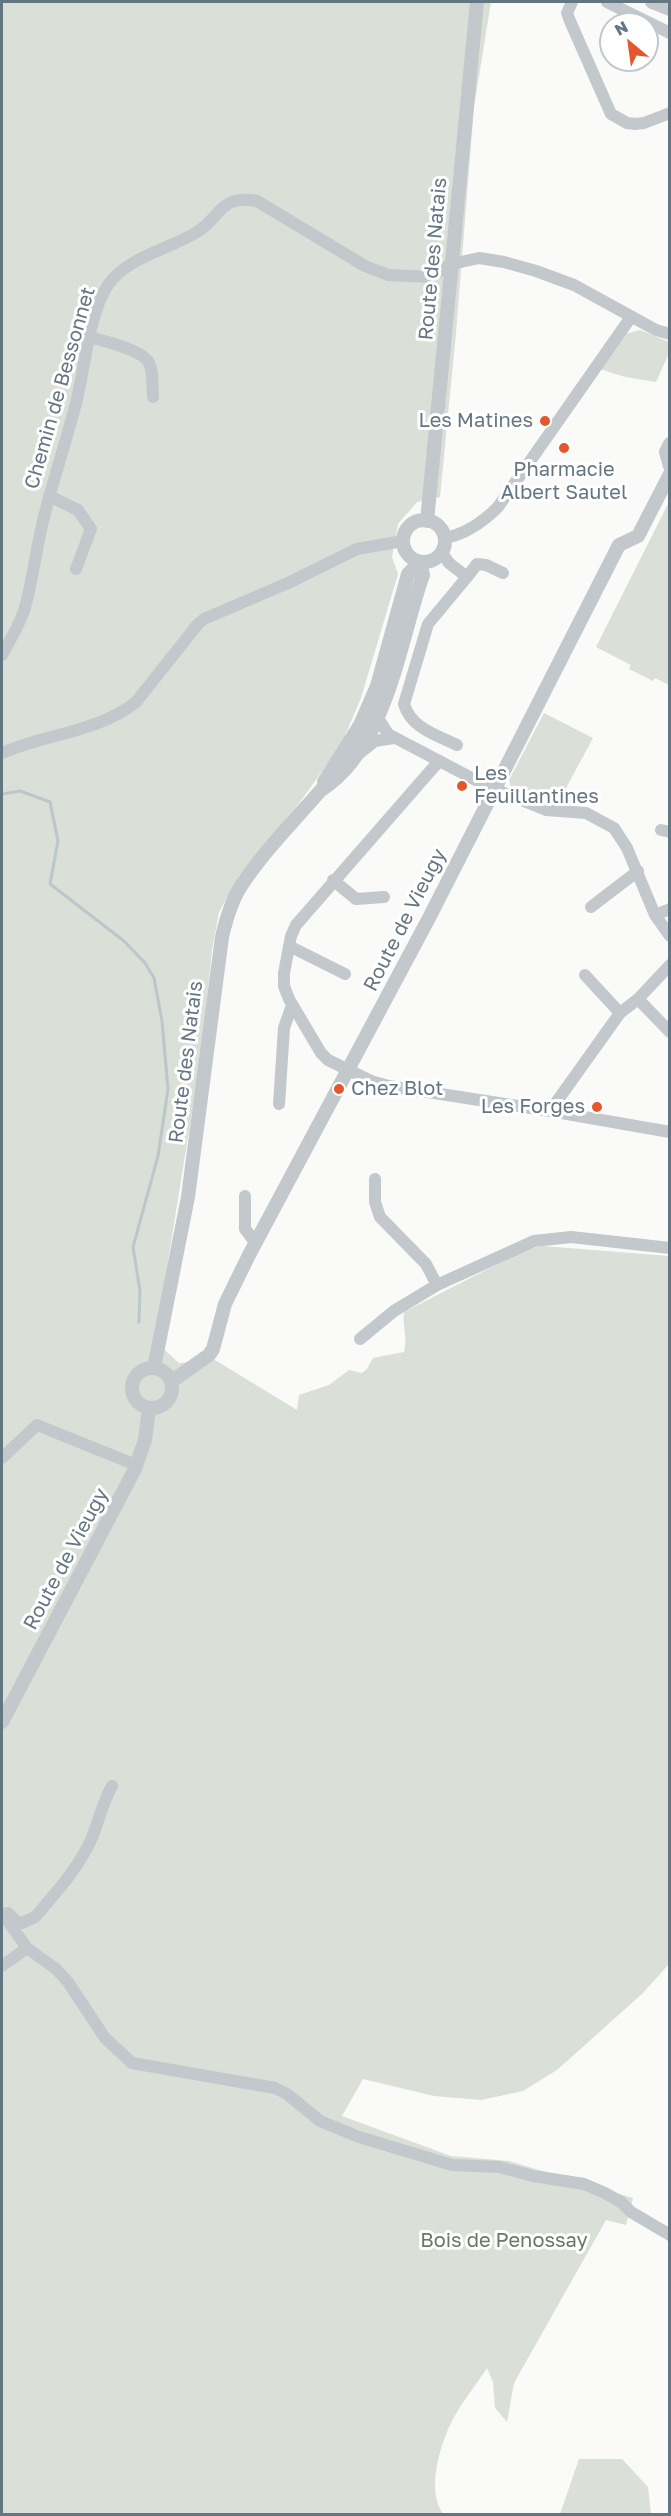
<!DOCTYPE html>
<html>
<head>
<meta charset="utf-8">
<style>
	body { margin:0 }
	#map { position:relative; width:671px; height:2516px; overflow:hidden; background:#fafaf8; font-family:"Golos Text",sans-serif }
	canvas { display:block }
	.frame { position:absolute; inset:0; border:3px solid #657683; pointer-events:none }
	.north { position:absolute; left:599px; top:12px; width:60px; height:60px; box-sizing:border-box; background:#fff; border:2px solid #c1c8cd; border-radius:50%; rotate:331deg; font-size:16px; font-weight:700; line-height:24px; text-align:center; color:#657683 }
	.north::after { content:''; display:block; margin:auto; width:21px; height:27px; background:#e4572e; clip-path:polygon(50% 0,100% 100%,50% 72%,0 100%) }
</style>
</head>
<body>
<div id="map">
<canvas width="671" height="2516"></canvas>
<div class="frame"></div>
<div class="north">N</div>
</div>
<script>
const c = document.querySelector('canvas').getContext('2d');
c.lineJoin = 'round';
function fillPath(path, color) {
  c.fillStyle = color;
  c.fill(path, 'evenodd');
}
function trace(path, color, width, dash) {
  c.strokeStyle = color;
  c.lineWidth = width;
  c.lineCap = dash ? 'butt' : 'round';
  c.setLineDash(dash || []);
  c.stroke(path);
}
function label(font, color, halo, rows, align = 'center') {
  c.font = font + ' "Golos Text",sans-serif';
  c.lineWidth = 6;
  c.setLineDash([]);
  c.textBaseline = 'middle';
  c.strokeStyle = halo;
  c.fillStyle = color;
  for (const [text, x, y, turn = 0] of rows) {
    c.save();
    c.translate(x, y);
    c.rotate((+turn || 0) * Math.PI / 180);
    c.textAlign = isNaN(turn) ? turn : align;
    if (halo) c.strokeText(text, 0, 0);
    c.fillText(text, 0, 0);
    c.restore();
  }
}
const green = new Path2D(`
	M2,2h489l-17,105 -18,226 -16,164 -23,5 -19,22 -6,33 6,17 -37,124 -20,47 -41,57 -61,74 -20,36 -7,38 -11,107 -46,284 24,22 36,-3 82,50 2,-15 30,-10 20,-15 13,3 5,-4 6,-11 31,-6c4,-15 -2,-26 0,-40l123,-63 16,-3 126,10v708l-26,29 -86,77 -34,21 -42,9 -47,-4 -71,-17 -21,37 109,40 58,5 124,37 -7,27 -20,-5 -92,163 -7,39 -12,-14 -2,-26 -6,-14c-11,17 -25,34 -34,51 -13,25 -27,71 -10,95h-441z
	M640,330l29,12v11l-13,29 -31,-5 -25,-8 26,-35z
	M669,502v183l-14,-7 -2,3 -24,-12 2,-4 -35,-18z
	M544,713l49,25 -26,48 -4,18 -21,-1 -31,-16 -2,-7z
	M579,2459h43l26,28 3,27h-91z`);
const stream = new Path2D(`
	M2,794l18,-3 30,11 8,39 -8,43 74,57 21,22 9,15 8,43 6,68 -10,67 -25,91 7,44 -1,31`);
const minor = new Path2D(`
	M572,2l-5,11 3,8 41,93 16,9 8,1 9,-1 26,-10
	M607,2l63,31
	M90,337c14,4 48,12 57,23 7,8 5,26 6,37
	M49,496l29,14 13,19 -15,40
	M445,538c21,-4 38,-16 53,-31l133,-190
	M442,553l7,10 18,14 -39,47 -24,80c7,24 32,31 53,41
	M467,577l10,-13 9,1 17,8
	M2,655c8,-14 16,-28 22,-44 9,-31 12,-63 20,-94 10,-40 23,-78 33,-118 8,-33 12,-85 31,-114 19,-28 62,-36 89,-53 24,-14 22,-38 60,-31l108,65 23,9 42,2 22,-13 27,-6 25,4 32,9 38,14 82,45 14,4
	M378,718l10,16 99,52 59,24 40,3 28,15 13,20 28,67 15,21
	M361,752l14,-11 19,-3
	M2,753c42,-19 97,-21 134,-51l62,-78 6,-5 84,-36 69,-34 46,-8
	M439,761l-143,164 -5,11 -7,37v13l5,13 32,54 7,7 43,21 18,5 161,25 120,21
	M661,830l9,2
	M333,880l23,19 28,-2
	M591,907l47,-36
	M655,915l15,-6
	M289,946l56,28
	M585,975l35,38
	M638,999l32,33
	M279,1104l5,-76 8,-23
	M550,1111l70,-98 18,-14 32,-34
	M375,1179v23l5,15 46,47 11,21
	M245,1196v33l10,13
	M360,1339l34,-28 43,-26 97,-44 37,-4 99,11
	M2,1458l35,-33 99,40
	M2,1913l25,35 29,21 12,13 37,56 27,25 143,25 12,6 33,27 39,16 93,28 47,2 34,9 51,8 21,9 16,9 10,10 39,23
	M8,1913l9,9 5,1 13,-6c20,-23 39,-44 53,-71 10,-19 13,-41 24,-60
	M2,1966l25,-18`);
const tertiary = new Path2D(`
	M652,2l18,7
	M670,444l-4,8 4,14
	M403 541a21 21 0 1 1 42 0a21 21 0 1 1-42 0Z
	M427,521l50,-519
	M324,782l36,-57 17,-39 31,-112 12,-12
	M132 1388a20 20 0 1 1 40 0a20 20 0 1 1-40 0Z
	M154,1368l34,-171 34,-260c4,-17 9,-36 19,-51 23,-35 53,-65 80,-96 66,-42 78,-147 102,-215l-3,-13
	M172,1381l37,-26 4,-6 12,-45 24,-49 180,-337 190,-373 19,-9 32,-62
	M2,1722l133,-253 10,-29 4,-31`);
const markers = [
	[545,421,6,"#e4572e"],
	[564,448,6,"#e4572e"],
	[462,786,6,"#e4572e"],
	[339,1089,6,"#e4572e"],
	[597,1107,6,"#e4572e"]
];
const streetNames = [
	["Route des Natais",433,259,-85],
	["Chemin de Bessonnet",60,388,-74],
	["Route de Vieugy",405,920,-63],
	["Route des Natais",186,1062,-83],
	["Route de Vieugy",66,1559,-62]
];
const poiNames = [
	["Les Matines",533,421],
	["Pharmacie",564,470,"center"],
	["Albert Sautel",564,493,"center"],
	["Les",474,774,"left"],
	["Feuillantines",474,797,"left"],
	["Chez Blot",351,1089,"left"],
	["Les Forges",585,1107]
];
const parkNames = [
	["Bois de Penossay",504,2241]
];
fillPath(green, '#dadfd7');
trace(stream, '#bbc7cb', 3);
trace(minor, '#c3c8cc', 12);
trace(tertiary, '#c3c8cc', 14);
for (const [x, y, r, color] of markers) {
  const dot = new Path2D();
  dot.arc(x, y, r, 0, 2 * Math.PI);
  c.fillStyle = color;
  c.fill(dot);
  trace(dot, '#fff', 2);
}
label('20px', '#657683', '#fff', streetNames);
label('20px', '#657683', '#fff', poiNames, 'right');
label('20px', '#687a64', '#fff', parkNames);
</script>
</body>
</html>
